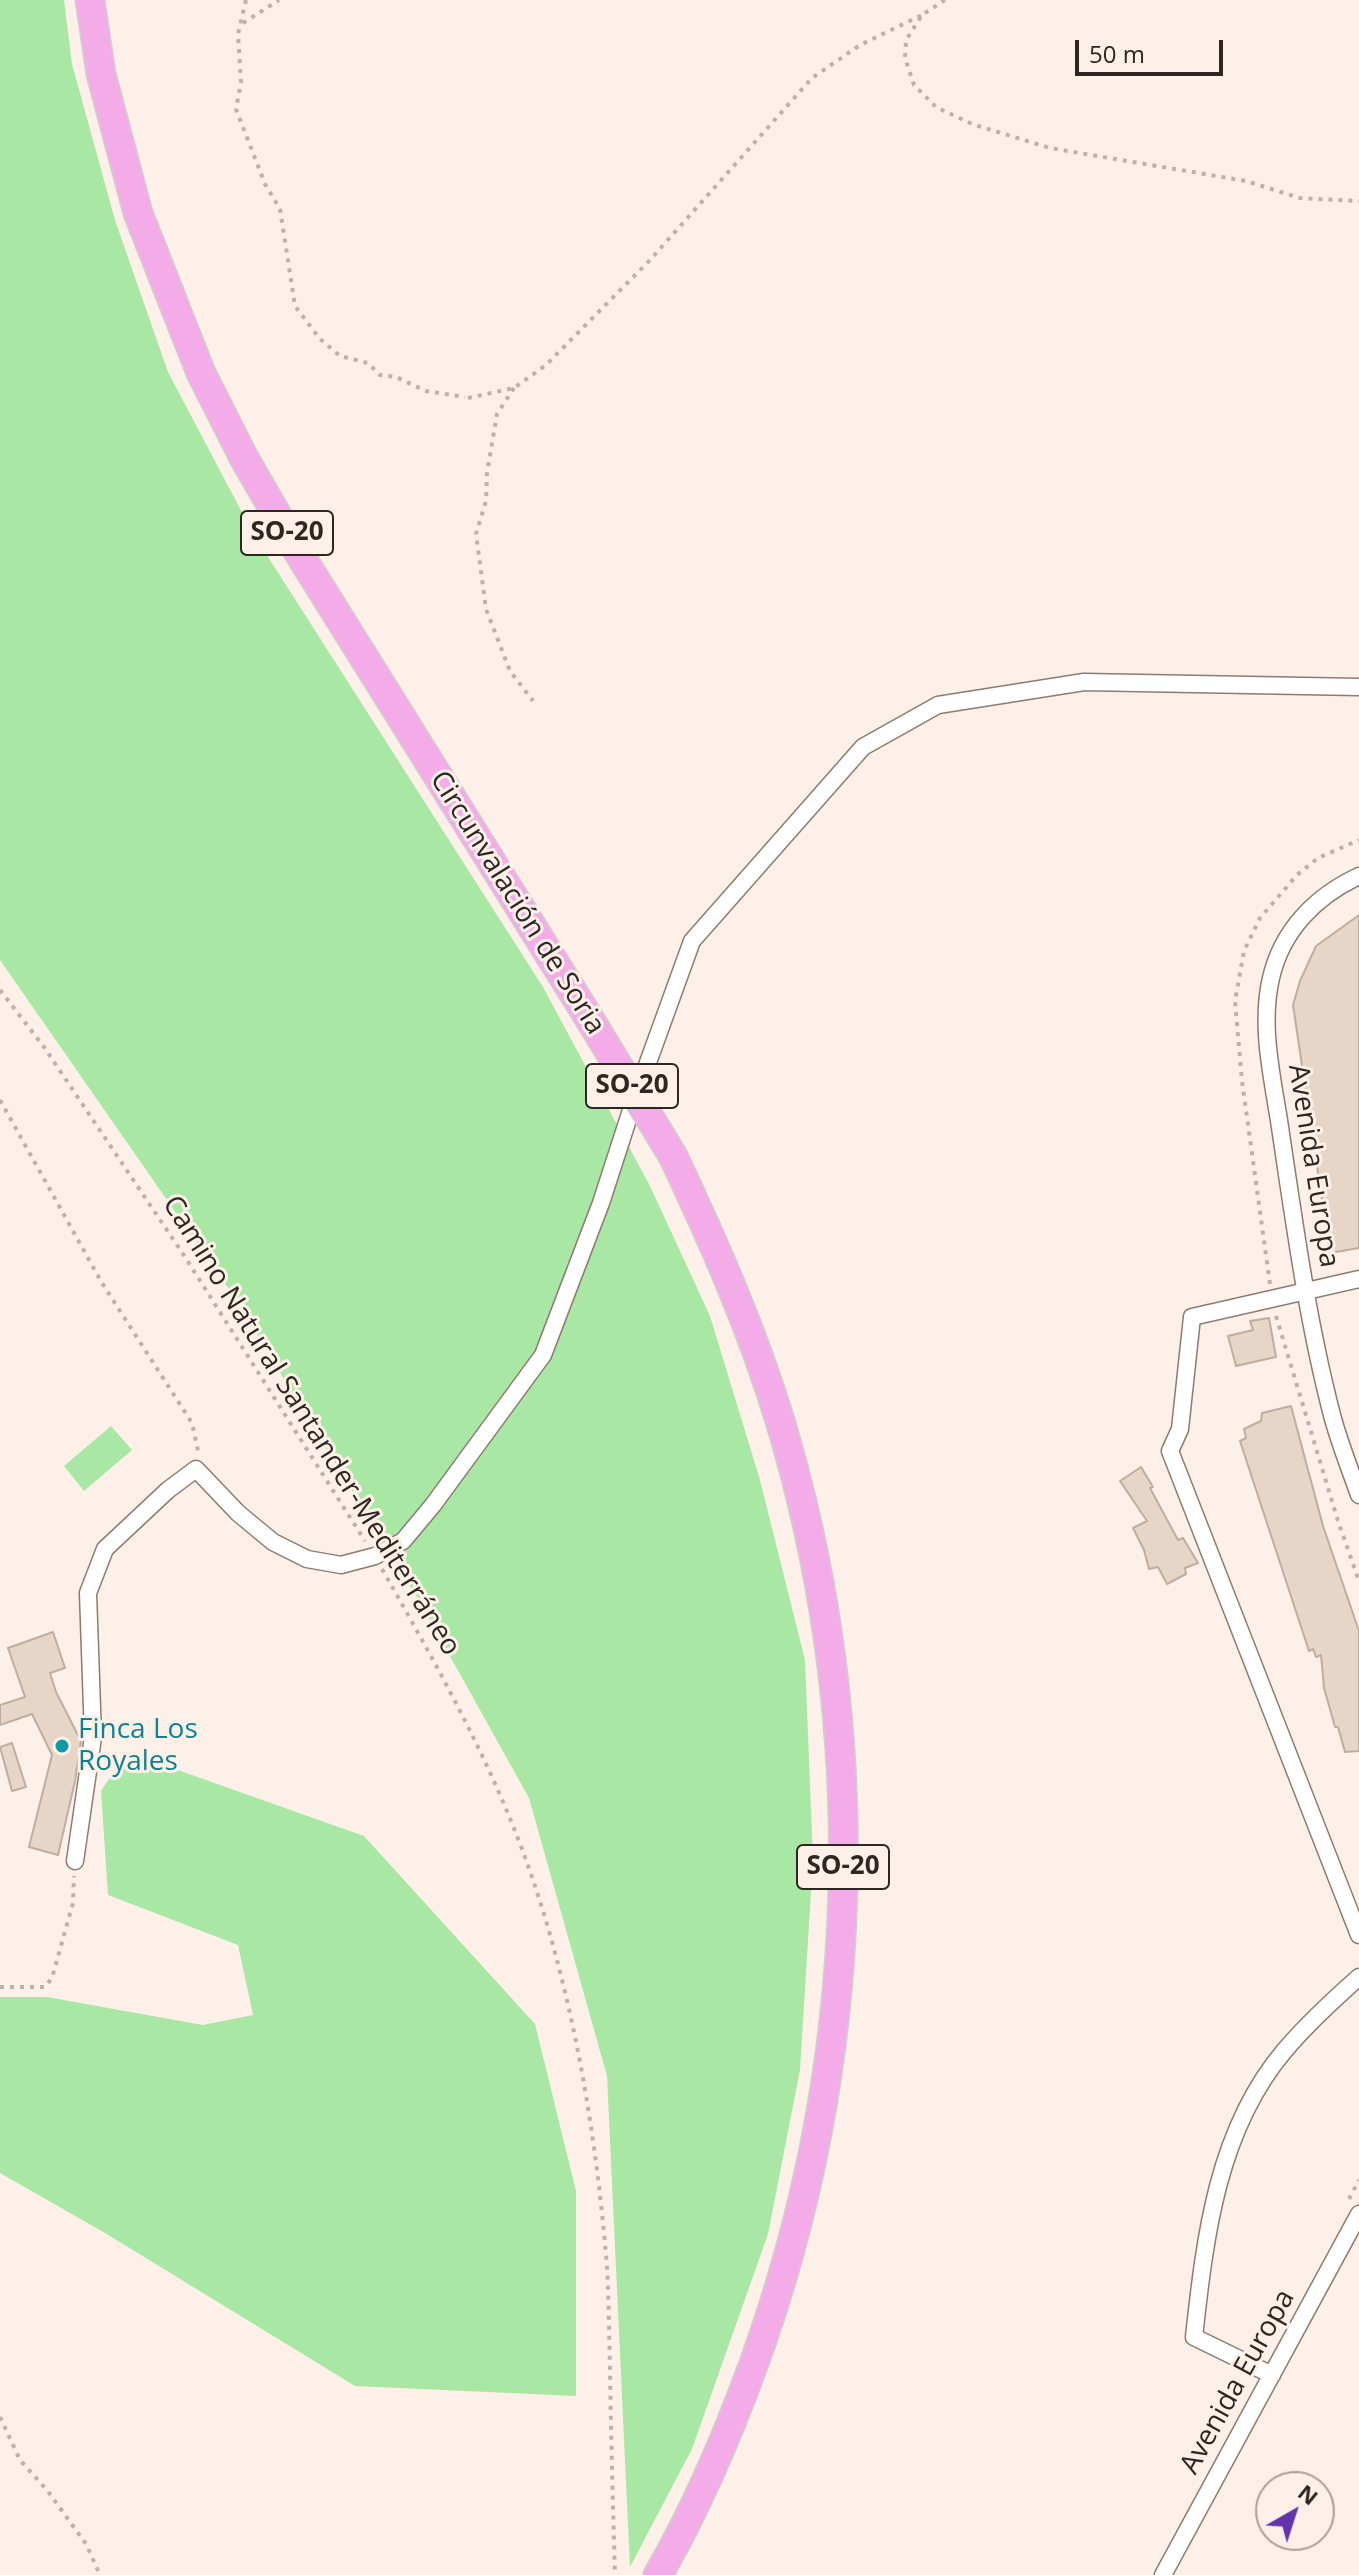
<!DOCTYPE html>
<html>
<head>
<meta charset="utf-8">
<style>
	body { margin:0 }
	#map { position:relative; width:1359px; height:2575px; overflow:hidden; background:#fdf0e9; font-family:"Open Sans",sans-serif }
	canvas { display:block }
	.north { position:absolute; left:1255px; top:2471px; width:80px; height:80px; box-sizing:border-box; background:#fdf0e9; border:2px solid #aa9f99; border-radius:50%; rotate:39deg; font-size:22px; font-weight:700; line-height:32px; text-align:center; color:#2d2622 }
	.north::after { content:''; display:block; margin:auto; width:28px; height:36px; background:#6333ab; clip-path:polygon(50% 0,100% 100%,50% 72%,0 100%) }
	.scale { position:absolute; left:1075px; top:40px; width:148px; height:36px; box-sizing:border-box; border:4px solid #2d2622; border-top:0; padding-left:10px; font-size:24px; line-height:28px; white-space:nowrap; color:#2d2622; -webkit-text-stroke:6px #fdf0e9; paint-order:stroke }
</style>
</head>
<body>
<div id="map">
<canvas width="1359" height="2575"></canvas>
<div class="north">N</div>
<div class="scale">50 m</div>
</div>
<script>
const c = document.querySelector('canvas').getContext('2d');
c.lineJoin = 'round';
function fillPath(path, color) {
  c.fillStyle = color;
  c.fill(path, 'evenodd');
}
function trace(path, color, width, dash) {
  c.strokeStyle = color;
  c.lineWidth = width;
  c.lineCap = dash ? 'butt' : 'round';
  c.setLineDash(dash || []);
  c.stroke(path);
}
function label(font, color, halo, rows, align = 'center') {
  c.font = font + ' "Open Sans",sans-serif';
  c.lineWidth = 6;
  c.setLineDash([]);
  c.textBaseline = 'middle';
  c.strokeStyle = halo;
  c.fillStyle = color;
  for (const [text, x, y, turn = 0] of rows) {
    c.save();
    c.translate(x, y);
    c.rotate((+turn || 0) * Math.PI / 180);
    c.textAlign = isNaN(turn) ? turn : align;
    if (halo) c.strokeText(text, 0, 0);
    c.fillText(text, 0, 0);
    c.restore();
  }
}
const green = new Path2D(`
	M0,0h64l8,64 43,156 53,152 86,163 289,452 107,199 60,130 50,164 45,180 8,199 -13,211 -32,164 -76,215 -62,118 -23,-491 -78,-278 -107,-192 -191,-314 -231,-332z
	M111,1426l21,24 -48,41 -20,-25z
	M127,1752l237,84 171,188 41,167v205l-221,-10 -250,-153 -105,-60v-176h47l156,28 50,-10 -15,-70 -130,-50 -7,-104z`);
const building = new Path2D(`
	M1359,915v333l-29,5 -37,-248 7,-24 16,-35z
	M1269,1318l7,39 -40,9 -8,-30 25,-6 -3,-9z
	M1291,1406l32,120 36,105v120l-14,1 -7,-25h-3l-11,-39 -3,-33 -5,2 -3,-8 -4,2 -69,-210 6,-3 -2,-9 17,-8 1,-8z
	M1141,1467l12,20 -3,1 28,52 5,-2 15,25 -13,5 1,6 -19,10 -9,-17 -9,2 -5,-19 -11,-22 14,-7 -27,-40z
	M53,1632l12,36 -15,5 6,19 25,49 -6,40 -17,74 -29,-8 23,-92 -20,-41 -32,11v-20l25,-8 -17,-49z
	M12,1743l14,44 -14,4 -12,-44z`);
const path = new Path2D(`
	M246,0l-8,34 3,48 -5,27 29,75 15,25 15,97 25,33 20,17 28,7 12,12 16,2 30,14 39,6
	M945,0l-23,15 -16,25 -1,18 9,27 22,22 36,17 78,24 196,33 54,17 59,3
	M243,23l36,-23
	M514,388l-17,26 -10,59 -1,28 -10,33 10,75 24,62 23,30
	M468,398l46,-10 32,-23 104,-105 162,-182 48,-33 62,-30
	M0,990l44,57 141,210 180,284
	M0,1100l102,183 90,140 6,28
	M1270,1284l-28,-203 -7,-80 9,-50 16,-33 37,-43 21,-17 41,-18
	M1276,1316l62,205 21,60
	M382,1569c57,100 114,201 151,311 42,125 63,255 74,386 2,34 2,69 3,103 1,69 3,137 5,206
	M0,1987h45l7,-9 21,-75 1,-27
	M1349,2199l10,-19
	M0,2417l20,43 27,30 39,54 14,31`);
const minor = new Path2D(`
	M1359,876c-43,20 -77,54 -88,102 -12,51 3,105 10,156 14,94 27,189 51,281 7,27 18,54 27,80
	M1359,1279l-167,38 -12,112 -10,22 189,484
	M75,1861l18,-124 -5,-144 17,-44 63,-59 28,-21 42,44 35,29 34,17 34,6 34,-9 28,-15 30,-36 110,-150 58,-152 32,-99 59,-163 171,-194 75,-42 146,-23 275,5
	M1272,2375l-78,-38c11,-100 23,-207 91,-287 22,-26 48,-50 74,-73
	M1163,2575l196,-361`);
const trunk = new Path2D(`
	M90,0l11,74 37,139 63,160 43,85 56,97 289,463
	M658,2575c38,-66 69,-138 95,-209 110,-303 120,-633 28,-942 -28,-93 -67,-181 -108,-268`);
const trunkBridge = new Path2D(`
	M589,1018l84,138`);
const markers = [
	[62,1746,8,"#0f9aa8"]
];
const shields = [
	[287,533,92],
	[632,1086,92],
	[843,1867,92]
];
const shieldNames = [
	["SO-20",287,533],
	["SO-20",632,1086],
	["SO-20",843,1867]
];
const streetNames = [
	["Circunvalación de Soria",517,903,58],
	["Avenida Europa",1313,1166,81],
	["Camino Natural Santander-Mediterráneo",311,1426,58],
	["Avenida Europa",1238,2382,-61]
];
const cultureNames = [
	["Finca Los",78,1730],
	["Royales",78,1762]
];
fillPath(green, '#a9e8a4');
fillPath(building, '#e7d5c7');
trace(building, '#bfada0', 2);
trace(minor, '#8d7b70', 19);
trace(trunk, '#d1cfce', 31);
trace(path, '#bcb1ab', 4, [4, 6]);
trace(minor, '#fff', 16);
trace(trunk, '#f4ace8', 28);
trace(trunkBridge, '#d1cfce', 31, []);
trace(trunkBridge, '#f4ace8', 28);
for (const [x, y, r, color] of markers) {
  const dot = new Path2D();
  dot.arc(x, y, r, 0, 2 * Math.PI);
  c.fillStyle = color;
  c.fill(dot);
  trace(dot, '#fdf0e9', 3);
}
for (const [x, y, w] of shields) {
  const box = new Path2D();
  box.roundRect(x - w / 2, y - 22, w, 44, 6);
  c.fillStyle = '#fdf0e9';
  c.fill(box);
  trace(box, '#2d2622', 2);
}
label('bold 26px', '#2d2622', null, shieldNames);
label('28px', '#2d2622', '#fdf0e9', streetNames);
label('28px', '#0d838f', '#fdf0e9', cultureNames, 'left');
</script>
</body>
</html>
